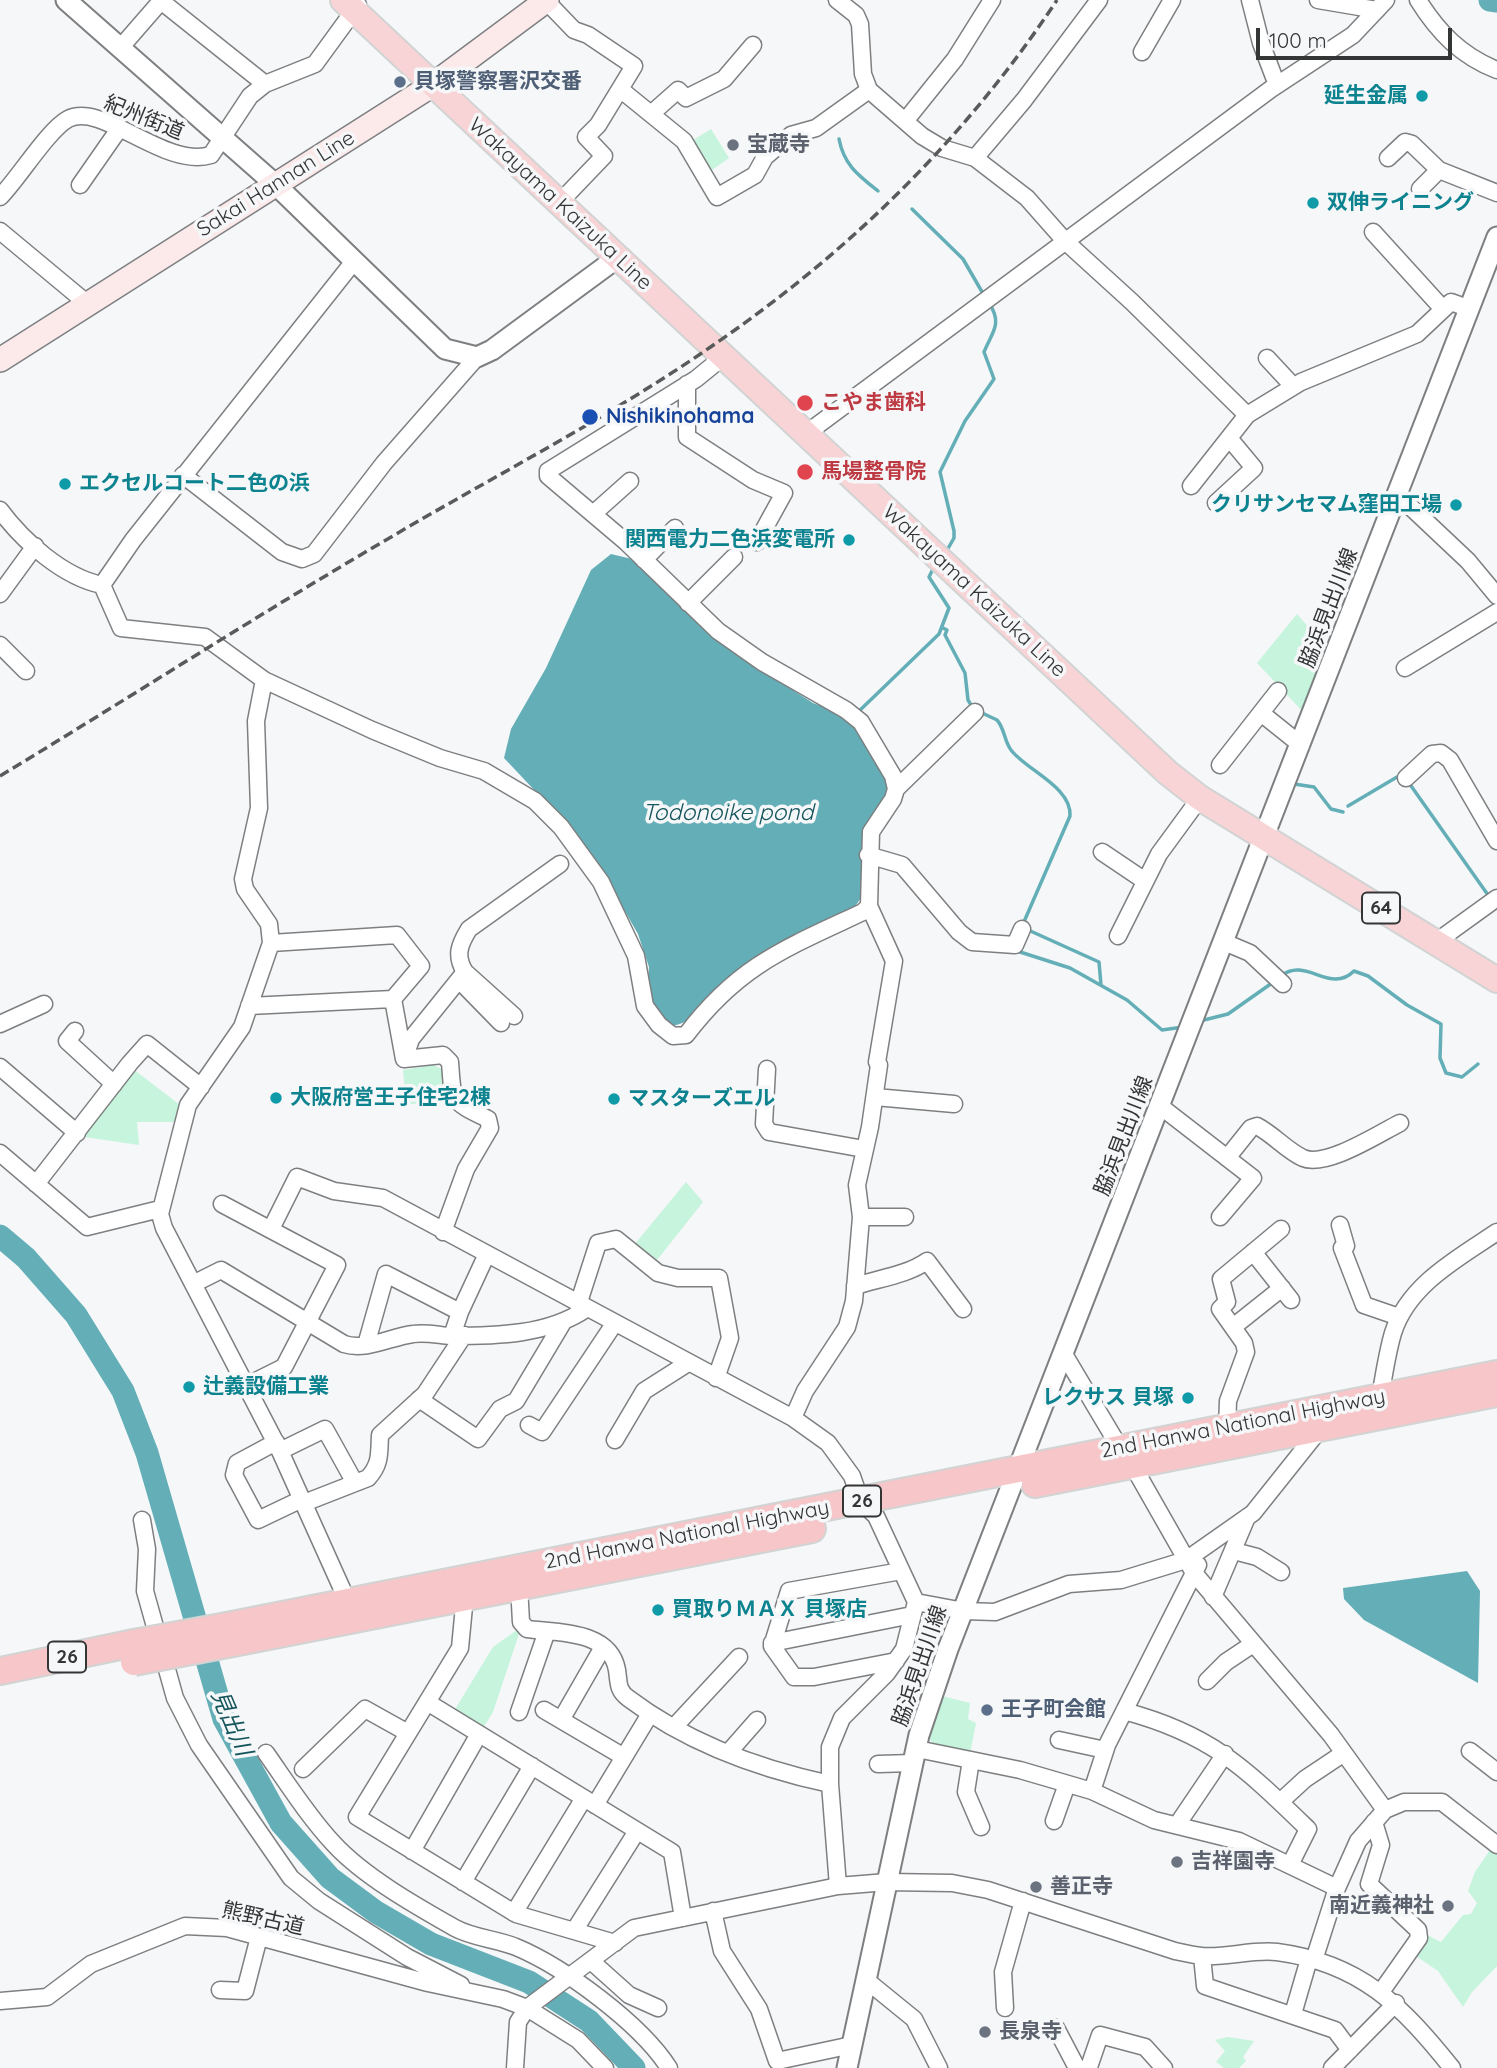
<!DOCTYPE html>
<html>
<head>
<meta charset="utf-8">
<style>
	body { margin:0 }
	#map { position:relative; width:1497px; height:2068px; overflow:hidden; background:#f5f7f9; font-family:Quicksand,sans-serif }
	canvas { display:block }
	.scale { position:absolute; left:1256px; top:28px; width:196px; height:32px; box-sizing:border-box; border:4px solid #343535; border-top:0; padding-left:9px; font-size:21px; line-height:24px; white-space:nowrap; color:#343535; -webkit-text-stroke:5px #f5f7f9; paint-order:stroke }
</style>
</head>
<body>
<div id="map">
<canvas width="1497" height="2068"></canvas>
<div class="scale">100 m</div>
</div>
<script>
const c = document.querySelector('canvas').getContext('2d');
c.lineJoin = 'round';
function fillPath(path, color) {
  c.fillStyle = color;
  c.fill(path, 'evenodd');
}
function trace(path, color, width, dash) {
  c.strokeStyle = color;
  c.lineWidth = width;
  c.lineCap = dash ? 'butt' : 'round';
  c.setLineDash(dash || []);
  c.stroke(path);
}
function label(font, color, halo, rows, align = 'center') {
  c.font = font + ' Quicksand,"Noto Sans JP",sans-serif';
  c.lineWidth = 7;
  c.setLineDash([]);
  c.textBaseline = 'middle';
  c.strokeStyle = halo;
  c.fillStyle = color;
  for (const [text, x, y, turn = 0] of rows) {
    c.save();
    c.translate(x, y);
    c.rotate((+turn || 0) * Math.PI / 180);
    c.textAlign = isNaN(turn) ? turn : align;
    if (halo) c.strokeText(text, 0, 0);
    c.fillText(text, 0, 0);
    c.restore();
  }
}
const green = new Path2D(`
	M711,129l18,29 -20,14 -19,-30z
	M1297,614l13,15 14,28 -19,57 -48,-51z
	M433,1065l9,4 3,34 -39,1 -3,-34z
	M133,1069l47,36 -6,17h-37l2,23 -55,-8z
	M686,1182l17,20 -46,58 -23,-15z
	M517,1630l3,1 -27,81 -10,16 -29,-17 39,-64z
	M942,1696l28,7 -2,16 8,4 -6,31 -35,-8 -6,-8z
	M1492,1847l5,4v115l-25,26 -9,15 -25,-36 -25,-17 12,-20 16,8 22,-27 8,-1 6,-11 -9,-12 7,-19z
	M1228,2037l26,4 -11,16 3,4 -7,7h-15l-8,-6 9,-11 -10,-11z`);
const water = new Path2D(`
	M611,554l25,6 50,52 78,60 49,31 38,14 37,63 3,13 -18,24 -10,78 -9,13c-39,18 -82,33 -115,61 -22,19 -42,59 -74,57l-18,-37 2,-22 -11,-33 -23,-40 -59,-81 -52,-55 7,-29 35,-61 45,-98z
	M1467,1571l13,20 -2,92 -114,-63 -20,-21 -1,-11z`);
const stream = new Path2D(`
	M839,139c5,26 19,36 39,52
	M912,209l51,50 22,38
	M946,552l8,-14v-7l-14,-59 25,-51 29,-42 -10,-27c8,-20 19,-28 5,-49
	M943,628l4,2 -2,5 20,38 3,27 5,8
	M980,712l17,8c8,9 7,21 14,30 15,20 61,37 59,66l-47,108
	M856,714l83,-80 10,-26 -20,-31 5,-10
	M1409,783l79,112
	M1294,784l20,3 17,22 12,3
	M1348,806l49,-29
	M1026,929l73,33 2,23
	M1017,951l53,17 57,32 35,30 21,-3
	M1281,976c25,-20 49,19 73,-5l14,5 39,29 34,19 -1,34 6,15 16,4 16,-13
	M1200,1021l28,-7 44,-31`);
const river = new Path2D(`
	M1490,0l7,1
	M0,1236l26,22 50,57 47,76 24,62 77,266 57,104 49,55 46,34 55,32 98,38 60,39 45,47`);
const minor = new Path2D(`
	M837,0l19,15 4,9 3,50 6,16 53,46 20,12 33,10 52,40 38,43 67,61 115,113
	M1250,0l11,43 16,42
	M1318,0l59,10
	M1418,0c20,32 43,56 79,70
	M546,1l28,29 14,5 46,31 -36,59 -12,12 18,19 -46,48
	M121,47l40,-46 104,83
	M1142,52l30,-52
	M620,89l64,52 33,56 38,-22 10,-18 26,-22 25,-7 53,-38
	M651,114l27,-24 8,8 38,-19 29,-34
	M906,120l49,-61 37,-59
	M975,158l49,-58 75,-100
	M1388,158l17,-16 7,2 27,26 58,23
	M80,185l39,-56
	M1420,189l19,-19
	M0,197c18,-18 48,-67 68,-78 34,-18 96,50 143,36l39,-59 15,-12 50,-20 43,-59
	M0,231l89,74
	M1373,232l70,77
	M1267,358l26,28
	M687,384v53l66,43 31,13 -27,49
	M807,433l464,-344 82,-54 33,-35
	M183,475l99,77 20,7 12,-5 70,-91 93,-106
	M1191,486l56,-71 54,-33 116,-48 34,-32 19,7
	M1398,495l70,66 29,35
	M1216,503l38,-35 -25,-30
	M0,510c23,31 63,67 102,75l31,-45 222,-280
	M593,514l37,-33
	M644,560l31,-32
	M102,585l19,43 84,9 59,43 108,50 68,28 44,13 51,30 26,26 40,55 35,74 9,50 14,19 14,11 13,-1c53,-70 100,-87 177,-123l6,-6 2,-74 22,-33 3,-10 -3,-13 -32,-54 -15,-12 -84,-48 -44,-31 -92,-89 -78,-66v-5l148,-92 27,-22
	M0,594l35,-48
	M688,603l46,-46
	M0,645l26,26
	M1405,668l92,-56
	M264,680l-8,41 3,87 -16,71 2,10 24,35 2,19 -29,84 -54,78 -28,109 4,14 116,223 67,149
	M1261,713l40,32
	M1220,765l58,-74
	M1406,778l26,-24 9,-1 9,7 47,81
	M896,789l79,-77
	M1102,852l43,29
	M868,855l34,10 57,67 13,10 43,3 7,-16
	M1118,936l41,-82 41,-56
	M1224,942l26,11 33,31
	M1436,942l61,-44
	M271,943l126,-8 24,31 -28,33 11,60 39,-4 7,7c3,41 1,39 38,57l2,9 -24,41 -23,63
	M465,972l49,44
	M459,980l42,43
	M249,1006l144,-7
	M0,1024l44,-20
	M75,1031l-8,10 47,43
	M405,1057l6,-18 54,-67c-10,-16 -6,-27 4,-43l91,-65
	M0,1067l77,66
	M767,1069l-3,55 5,8 95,17
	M875,1097l79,7
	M1160,1106l93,72 -33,39
	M0,1153l87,74 73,-18
	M1227,1158l24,-30 6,-2c17,9 29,24 46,32 23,10 75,-24 97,-35
	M36,1184l94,-121 17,-19 54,43
	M222,1204l115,61 -53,102 -38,19
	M861,1217h44
	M1340,1225l6,21 -4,2 22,57 35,12
	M271,1229l26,-52 37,14 49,7 410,220 35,25 24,33 9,26 15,14 40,86 -12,47 -17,24 -45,45 -12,29v37l8,102
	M1253,1252l38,48
	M193,1284l28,-14 123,74c23,7 46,-7 69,-10 12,-2 25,1 37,2 46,0 98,-1 136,-27
	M855,1286c25,-8 52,-11 72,-25l36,48
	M578,1305l20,-62 18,-4 42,34 20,5h41l11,60 -14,40
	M460,1312l26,-56
	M1233,1327l49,-39
	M366,1345l20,-71 74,38 -8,24
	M1064,1354l56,94
	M1380,1397c4,-21 7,-44 13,-64 15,-48 65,-75 104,-101
	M419,1399l59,40 22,-30 16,-8 46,-77
	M793,1418l12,-27 42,-64 7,-26 7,-84 -4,-32 13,-58 9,-62 -2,-3 17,-101 -25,-55
	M529,1425l13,7 72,-108
	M1227,1429l1,-28 18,-49 -2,-9 -24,-34 7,-7 -6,-23 60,-50
	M615,1440l29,-49 44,-28
	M276,1442l-39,21 -3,12 24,45 44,-21
	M280,1451l45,-22 30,54
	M1133,1466l61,107 137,162 54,75
	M304,1503l64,-25c13,-14 11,-25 12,-43l45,-41 39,-59
	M142,1520l5,29 -2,42 30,107 24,47 92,133 28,23 88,56 54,28
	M1234,1551l23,6 24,15
	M519,1586l2,36 6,7c31,4 83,1 90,41 2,12 0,20 11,28 58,44 132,71 202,86
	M465,1596l-5,52 -103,169 159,97 99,29
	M1213,1597l34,-80
	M916,1602l48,9 31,1 74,-28 52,-4 65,-20 67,-47 67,-84
	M772,1643l140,-28
	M896,1661l-82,16h-20l-22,-31 17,-55 112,-20
	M1207,1681l19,-19 27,-18
	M427,1702l245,150 11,66
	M544,1710l80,47
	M1124,1711c87,23 121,57 184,118l-18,36
	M519,1712l28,-81
	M561,1720l42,-73
	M674,1727l65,-70
	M1059,1740l46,10
	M917,1749l103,21 72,21 62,29 85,21 98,47
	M1470,1751l27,21
	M266,1753c21,30 42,63 67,90 30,33 83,63 122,85 18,10 42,11 61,19 48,20 125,77 153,121
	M728,1753l29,-33
	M971,1760l-5,32 15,35
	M878,1764l35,-1
	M303,1769l62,-60 43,24
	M1092,1791l15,-46 91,-180
	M1280,1802l25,-23 39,-26
	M595,1805l55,-91
	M1054,1821l13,-37
	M1374,1822l7,23 -12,39 49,46 1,8 -38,54
	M1177,1825l48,-71
	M412,1851l67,-117
	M463,1882l69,-116
	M713,1911l9,40 37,58 18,52 75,-16
	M514,1913l70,-115
	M574,1931l63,-100
	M1202,1956l3,30 130,44 15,20
	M1314,1960l23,-72 21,-47 27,-31 19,-8h38l55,43
	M591,1961l38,34 29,13
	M866,1980l48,39 25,49
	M220,1990l25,1 14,-54
	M0,2001l47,-4 44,-33 94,-38 42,2 201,55 75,16 24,9 51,32 27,28
	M1005,2008l-2,-36 20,-71
	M1293,2014l16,-55
	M1056,2028l21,40
	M1089,2067l11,-32 45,12 19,21
	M515,2068l3,-46 9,-14 107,-80 204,-42 49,-4 65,1 36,7 187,61c9,2 18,4 27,5 25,2 51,-7 75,-4 84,11 125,54 175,116
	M1332,2068l64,-65`);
const tertiary = new Path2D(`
	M66,0l210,185 169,164 32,8 15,-7 125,-92
	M847,2068l72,-333 29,-86 549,-1412`);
const secondary = new Path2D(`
	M0,360l434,-276 113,-84`);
const primary = new Path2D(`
	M343,0l825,773 32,25 297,182`);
const trunk = new Path2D(`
	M1035,1484l462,-91
	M227,1626l1270,-252
	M233,1643l579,-114
	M0,1671l134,-28`);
const rail = new Path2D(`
	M0,776c129,-78 256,-160 386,-236 108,-64 222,-122 326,-194 136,-93 254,-208 345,-346`);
const trunkBridge = new Path2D(`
	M134,1643l93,-17
	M134,1662l99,-19`);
const markers = [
	[400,82,7,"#5c6f8a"],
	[1422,96,7,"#0f9aa8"],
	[733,145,7,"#6b7280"],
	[1313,203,7,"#0f9aa8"],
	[805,403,9,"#e0444e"],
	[590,417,9,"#1a4fb4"],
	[805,472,9,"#e0444e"],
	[65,484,7,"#0f9aa8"],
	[1456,505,7,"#0f9aa8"],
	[849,540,7,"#0f9aa8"],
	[276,1098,7,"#0f9aa8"],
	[614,1099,7,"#0f9aa8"],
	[189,1387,7,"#0f9aa8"],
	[1188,1398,7,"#0f9aa8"],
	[658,1610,7,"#0f9aa8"],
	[987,1710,7,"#5c6f8a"],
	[1177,1862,7,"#6b7280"],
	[1036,1887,7,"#6b7280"],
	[1448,1906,7,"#6b7280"],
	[985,2032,7,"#6b7280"]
];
const shields = [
	[1381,908,38],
	[862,1501,38],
	[67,1657,38]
];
const shieldNames = [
	["64",1381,908],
	["26",862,1501],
	["26",67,1657]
];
const serviceNames = [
	["貝塚警察署沢交番",414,82],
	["王子町会館",1001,1710]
];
const cultureNames = [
	["延生金属",1408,96,"right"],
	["双伸ライニング",1327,203],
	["エクセルコート二色の浜",79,484],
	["クリサンセマム窪田工場",1442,505,"right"],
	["関西電力二色浜変電所",835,540,"right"],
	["大阪府営王子住宅2棟",290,1098],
	["マスターズエル",628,1099],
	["辻義設備工業",203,1387],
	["レクサス 貝塚",1174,1398,"right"],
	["買取りＭＡＸ 貝塚店",672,1610]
];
const streetNames = [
	["紀州街道",144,118,22],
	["Sakai Hannan Line",276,184,-32],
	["Wakayama Kaizuka Line",560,204,43],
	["Wakayama Kaizuka Line",974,591,43],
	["脇浜見出川線",1329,608,-69],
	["脇浜見出川線",1124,1136,-69],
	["2nd Hanwa National Highway",1243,1424,-11],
	["2nd Hanwa National Highway",687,1535,-11],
	["脇浜見出川線",920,1666,-71],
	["熊野古道",263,1919,13]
];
const worshipNames = [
	["宝蔵寺",747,145],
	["吉祥園寺",1191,1862],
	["善正寺",1050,1887],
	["南近義神社",1434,1906,"right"],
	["長泉寺",999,2032]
];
const healthNames = [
	["こやま歯科",821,403],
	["馬場整骨院",821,472]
];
const transitNames = [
	["Nishikinohama",606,417]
];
const waterNames = [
	["Todonoike pond",728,813],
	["見出川",231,1723,67]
];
fillPath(green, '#c6f4dc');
fillPath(water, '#64afb7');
trace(stream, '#64afb7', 3.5);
trace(river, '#64afb7', 23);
trace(minor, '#7d7f80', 19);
trace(tertiary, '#7d7f80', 23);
trace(secondary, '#7d7f80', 26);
trace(primary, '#d2d3d3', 28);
trace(trunk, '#d2d3d3', 30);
trace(minor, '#fff', 16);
trace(tertiary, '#fff', 19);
trace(secondary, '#fce9ea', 23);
trace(primary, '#f9d4d6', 24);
trace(trunk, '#f7c6c8', 26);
trace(rail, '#595a5a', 3.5, [10, 5]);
trace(trunkBridge, '#d2d3d3', 30, []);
trace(trunkBridge, '#f7c6c8', 26);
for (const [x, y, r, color] of markers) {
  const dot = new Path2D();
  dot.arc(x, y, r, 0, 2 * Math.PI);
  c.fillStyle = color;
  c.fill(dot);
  trace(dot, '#f5f7f9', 2.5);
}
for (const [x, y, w] of shields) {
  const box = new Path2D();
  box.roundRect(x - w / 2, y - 15.5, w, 31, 5);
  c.fillStyle = '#f5f7f9';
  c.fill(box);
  trace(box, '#343535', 2);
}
label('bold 19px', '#343535', null, shieldNames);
label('bold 21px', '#4e5e75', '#f5f7f9', serviceNames, 'left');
label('bold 21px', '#0d838f', '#f5f7f9', cultureNames, 'left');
label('21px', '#343535', '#f5f7f9', streetNames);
label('bold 21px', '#5b616d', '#f5f7f9', worshipNames, 'left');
label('bold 21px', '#be3a42', '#f5f7f9', healthNames, 'left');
label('bold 21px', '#164399', '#f5f7f9', transitNames, 'left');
label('italic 23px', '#15555c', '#f5f7f9', waterNames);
</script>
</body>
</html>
